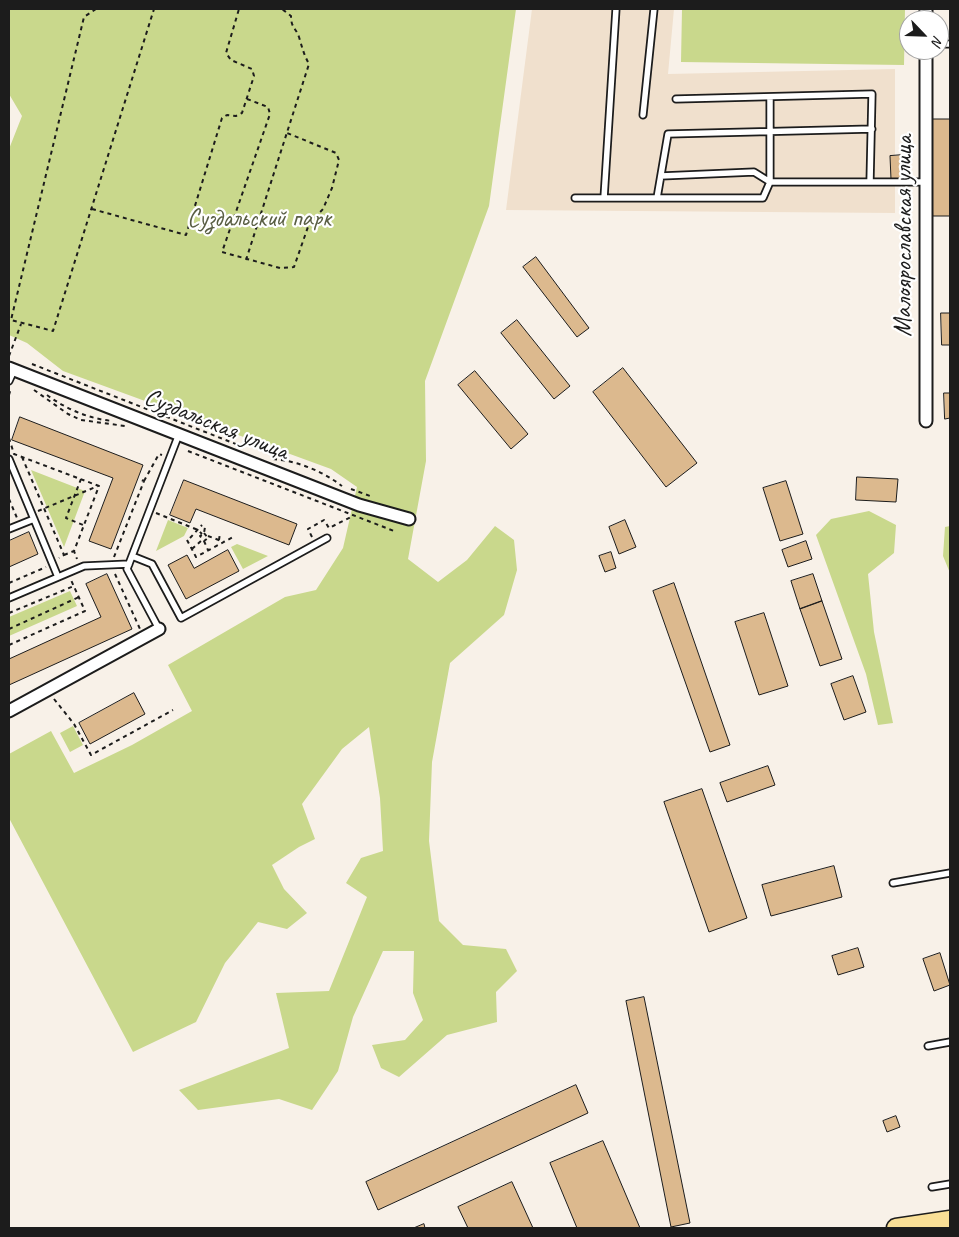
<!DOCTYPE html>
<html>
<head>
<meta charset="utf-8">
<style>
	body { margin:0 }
	#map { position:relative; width:959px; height:1237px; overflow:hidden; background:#f8f1e8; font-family:Caveat,sans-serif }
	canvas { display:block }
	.frame { position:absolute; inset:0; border:10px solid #1c1c1c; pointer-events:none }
	.north { position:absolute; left:899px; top:10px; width:50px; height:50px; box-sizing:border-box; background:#fff; border:1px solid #a4a4a4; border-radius:50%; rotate:114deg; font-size:14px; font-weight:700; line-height:20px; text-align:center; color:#1c1c1c }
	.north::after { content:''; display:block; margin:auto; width:18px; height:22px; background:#1c1c1c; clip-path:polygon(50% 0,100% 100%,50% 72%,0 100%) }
</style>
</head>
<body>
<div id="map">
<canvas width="959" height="1237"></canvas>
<div class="frame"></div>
<div class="north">N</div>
</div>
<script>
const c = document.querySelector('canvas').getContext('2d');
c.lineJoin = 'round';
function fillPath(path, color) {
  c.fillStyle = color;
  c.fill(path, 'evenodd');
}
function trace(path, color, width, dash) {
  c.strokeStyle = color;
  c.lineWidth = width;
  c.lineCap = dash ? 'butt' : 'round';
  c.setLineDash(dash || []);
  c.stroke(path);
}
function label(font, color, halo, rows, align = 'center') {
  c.font = font + ' Caveat,sans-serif';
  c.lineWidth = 4.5;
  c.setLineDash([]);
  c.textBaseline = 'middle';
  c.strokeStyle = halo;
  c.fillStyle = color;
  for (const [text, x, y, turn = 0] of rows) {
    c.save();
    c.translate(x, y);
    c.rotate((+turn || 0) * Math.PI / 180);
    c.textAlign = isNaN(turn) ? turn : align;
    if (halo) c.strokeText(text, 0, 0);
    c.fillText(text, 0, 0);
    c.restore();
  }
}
const built = new Path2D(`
	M532,9h142l-6,65 227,-5v144l-389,-3z`);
const green = new Path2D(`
	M9,9h507l-27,197 -64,175 1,80 -18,98 30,23 29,-22 28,-34 19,14 3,30 -13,45 -54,48 -18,99 -3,79 10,80 24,24 43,4 11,22 -21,21 1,30 -50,13 -48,42 -18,-9 -9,-23 33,-5 18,-20 -10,-27 1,-42h-31l-30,66 -15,54 -26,39 -33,-11 -81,11 -19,-20 110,-42 -13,-55 53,-2 38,-94 -21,-14 15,-25 22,-7 -3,-53 -11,-71 -27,22 -40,55 13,35 -16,8 -27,18 12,24 23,24 -20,16 -29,-7 -33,41 -29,59 -63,30 -124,-234v-64l42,-23 23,42 58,-28 60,-34 -24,-46 117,-68 31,-7 27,-42 14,-61 -26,-18 -268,-98 -36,-28 -18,-8v-186l13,-33 -13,-22z
	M682,9h223l-1,56 -223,-3z
	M31,470l54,21 -21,56z
	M869,511l27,14 -2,28 -26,21 6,58 19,91 -15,2 -12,-51 -50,-139 15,-16z
	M168,520l20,8 -4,8 -28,15z
	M950,526v47l-7,-17 2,-29z
	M237,544l31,12 -25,13 -12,-22z
	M70,591l7,15 -68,30v-19z
	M73,726l10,19 -13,7 -10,-19z`);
const building = new Path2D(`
	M931,119h19v97h-17z
	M903,155l1,24h-13l-1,-23z
	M536,257l53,71 -12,9 -54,-70z
	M941,313h9v32h-8z
	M517,320l53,66 -16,13 -53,-66z
	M623,368l74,95 -31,24 -73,-95z
	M475,371l53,63 -17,15 -53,-64z
	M944,393h6v25l-5,1z
	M20,417l123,48 -32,84 -22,-8 24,-63 -101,-38z
	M857,477l41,2 -2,23 -40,-2z
	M184,480l113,44 -8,21 -93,-36 -6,14 -20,-8z
	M786,481l17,53 -23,7 -17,-53z
	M625,520l11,27 -17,7 -10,-27z
	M29,532l9,22 -29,13v-26z
	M806,541l6,18 -24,8 -6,-17z
	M228,550l11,21 -53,28 -18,-34 19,-10 7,13z
	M611,552l5,16 -11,4 -6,-16z
	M107,574l25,55 -123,56v-26l92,-42 -15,-33z
	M813,574l9,27 -22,8 -9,-28z
	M674,583l56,162 -20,7 -57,-161z
	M822,601l20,58 -22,7 -20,-57z
	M764,613l24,73 -29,9 -24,-73z
	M853,676l13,36 -22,8 -13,-36z
	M134,693l11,21 -55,30 -11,-21z
	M768,766l7,19 -48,17 -7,-19z
	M702,789l45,129 -38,14 -45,-130z
	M834,866l8,31 -71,19 -9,-31z
	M858,948l6,19 -26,8 -6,-19z
	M940,953l10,32 -16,6 -11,-32z
	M644,997l46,226 -19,4 -45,-226z
	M576,1085l12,28 -210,97 -12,-28z
	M896,1116l4,11 -13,5 -4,-11z
	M603,1141l37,87h-63l-27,-65z
	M512,1182l21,46h-65l-10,-21z
	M424,1224l1,4h-11z`);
const path = new Path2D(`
	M96,9l-12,8 -73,303 42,11 101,-322
	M247,99l21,8 2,7 -48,138 58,16 14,-1 15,-43 14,-15 9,-21 7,-28 -3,-7 -49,-20
	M92,209l94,26 36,-117 5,-3 9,1 6,-3 12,-37 -2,-7 -21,-9 -5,-7 13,-44
	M246,260l63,-196c-5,-9 -7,-17 -10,-27 -3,-9 -8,-9 -8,-21l-9,-7
	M9,356l12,-32
	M32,364l214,84
	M34,390l34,24 13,6 44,6
	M9,395l2,-7
	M47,395c19,14 42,24 66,26
	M9,438l5,16 85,32 -25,65 3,8
	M188,451l206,80
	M22,457l42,98 -5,3
	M273,459c25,2 49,12 69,27
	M81,479l-15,39 17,7
	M144,481l15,-27 3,1
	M351,489l19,7
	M9,499l8,19
	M38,511l60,-25
	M156,513l42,17 4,4
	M204,533l4,5 -4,3 -4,-5 4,-3 1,-6
	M208,536l16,6
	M312,537l-4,-8 16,-9 5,8 24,-12
	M190,538l12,-13
	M187,540l9,17 37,-20
	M219,540l1,-7
	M204,541l4,9
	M192,549l10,-9
	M64,555l10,-4
	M114,557l30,-76 -6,-2
	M115,574l25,55
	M9,583l37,-16
	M9,613l65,-27
	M9,629l70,-32
	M9,645l76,-34 -14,-31
	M54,699l20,25 17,31 82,-45`);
const service = new Path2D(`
	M939,44h11
	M770,97v85
	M676,99l196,-5 -2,88
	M643,115l11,-106
	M661,176l93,-4 16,10
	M575,198h188l7,-16h156
	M604,198l12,-189
	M657,198l11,-64 204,-5
	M9,381l5,-11
	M9,459l49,118
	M9,529l25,-10
	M132,556l20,8 29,54 146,-80
	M9,598l75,-32 45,-2
	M159,629l-32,-60 52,-135
	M893,883l57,-10
	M928,1046l22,-4
	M932,1187l18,-3`);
const minor = new Path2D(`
	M926,9v11
	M9,368l350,137 50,14
	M926,421v-371
	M9,711l150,-82`);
const primary = new Path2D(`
	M896,1228l54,-8`);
const parkNames = [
	["Суздальский парк",259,219]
];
const streetNames = [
	["Малоярославская улица",904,236,-90],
	["Суздальская улица",216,425,22]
];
fillPath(built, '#f0e0cd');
fillPath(green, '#c9d88c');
fillPath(building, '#dcb98e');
trace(building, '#1c1c1c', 1);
trace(service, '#1c1c1c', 9);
trace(minor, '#1c1c1c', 15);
trace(primary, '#1c1c1c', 21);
trace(path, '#1c1c1c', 2, [4, 4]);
trace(service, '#fff', 5.5);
trace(minor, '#fff', 11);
trace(primary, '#f9df96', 18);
label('25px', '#595e43', '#fff', parkNames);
label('25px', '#1c1c1c', '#fff', streetNames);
</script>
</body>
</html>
